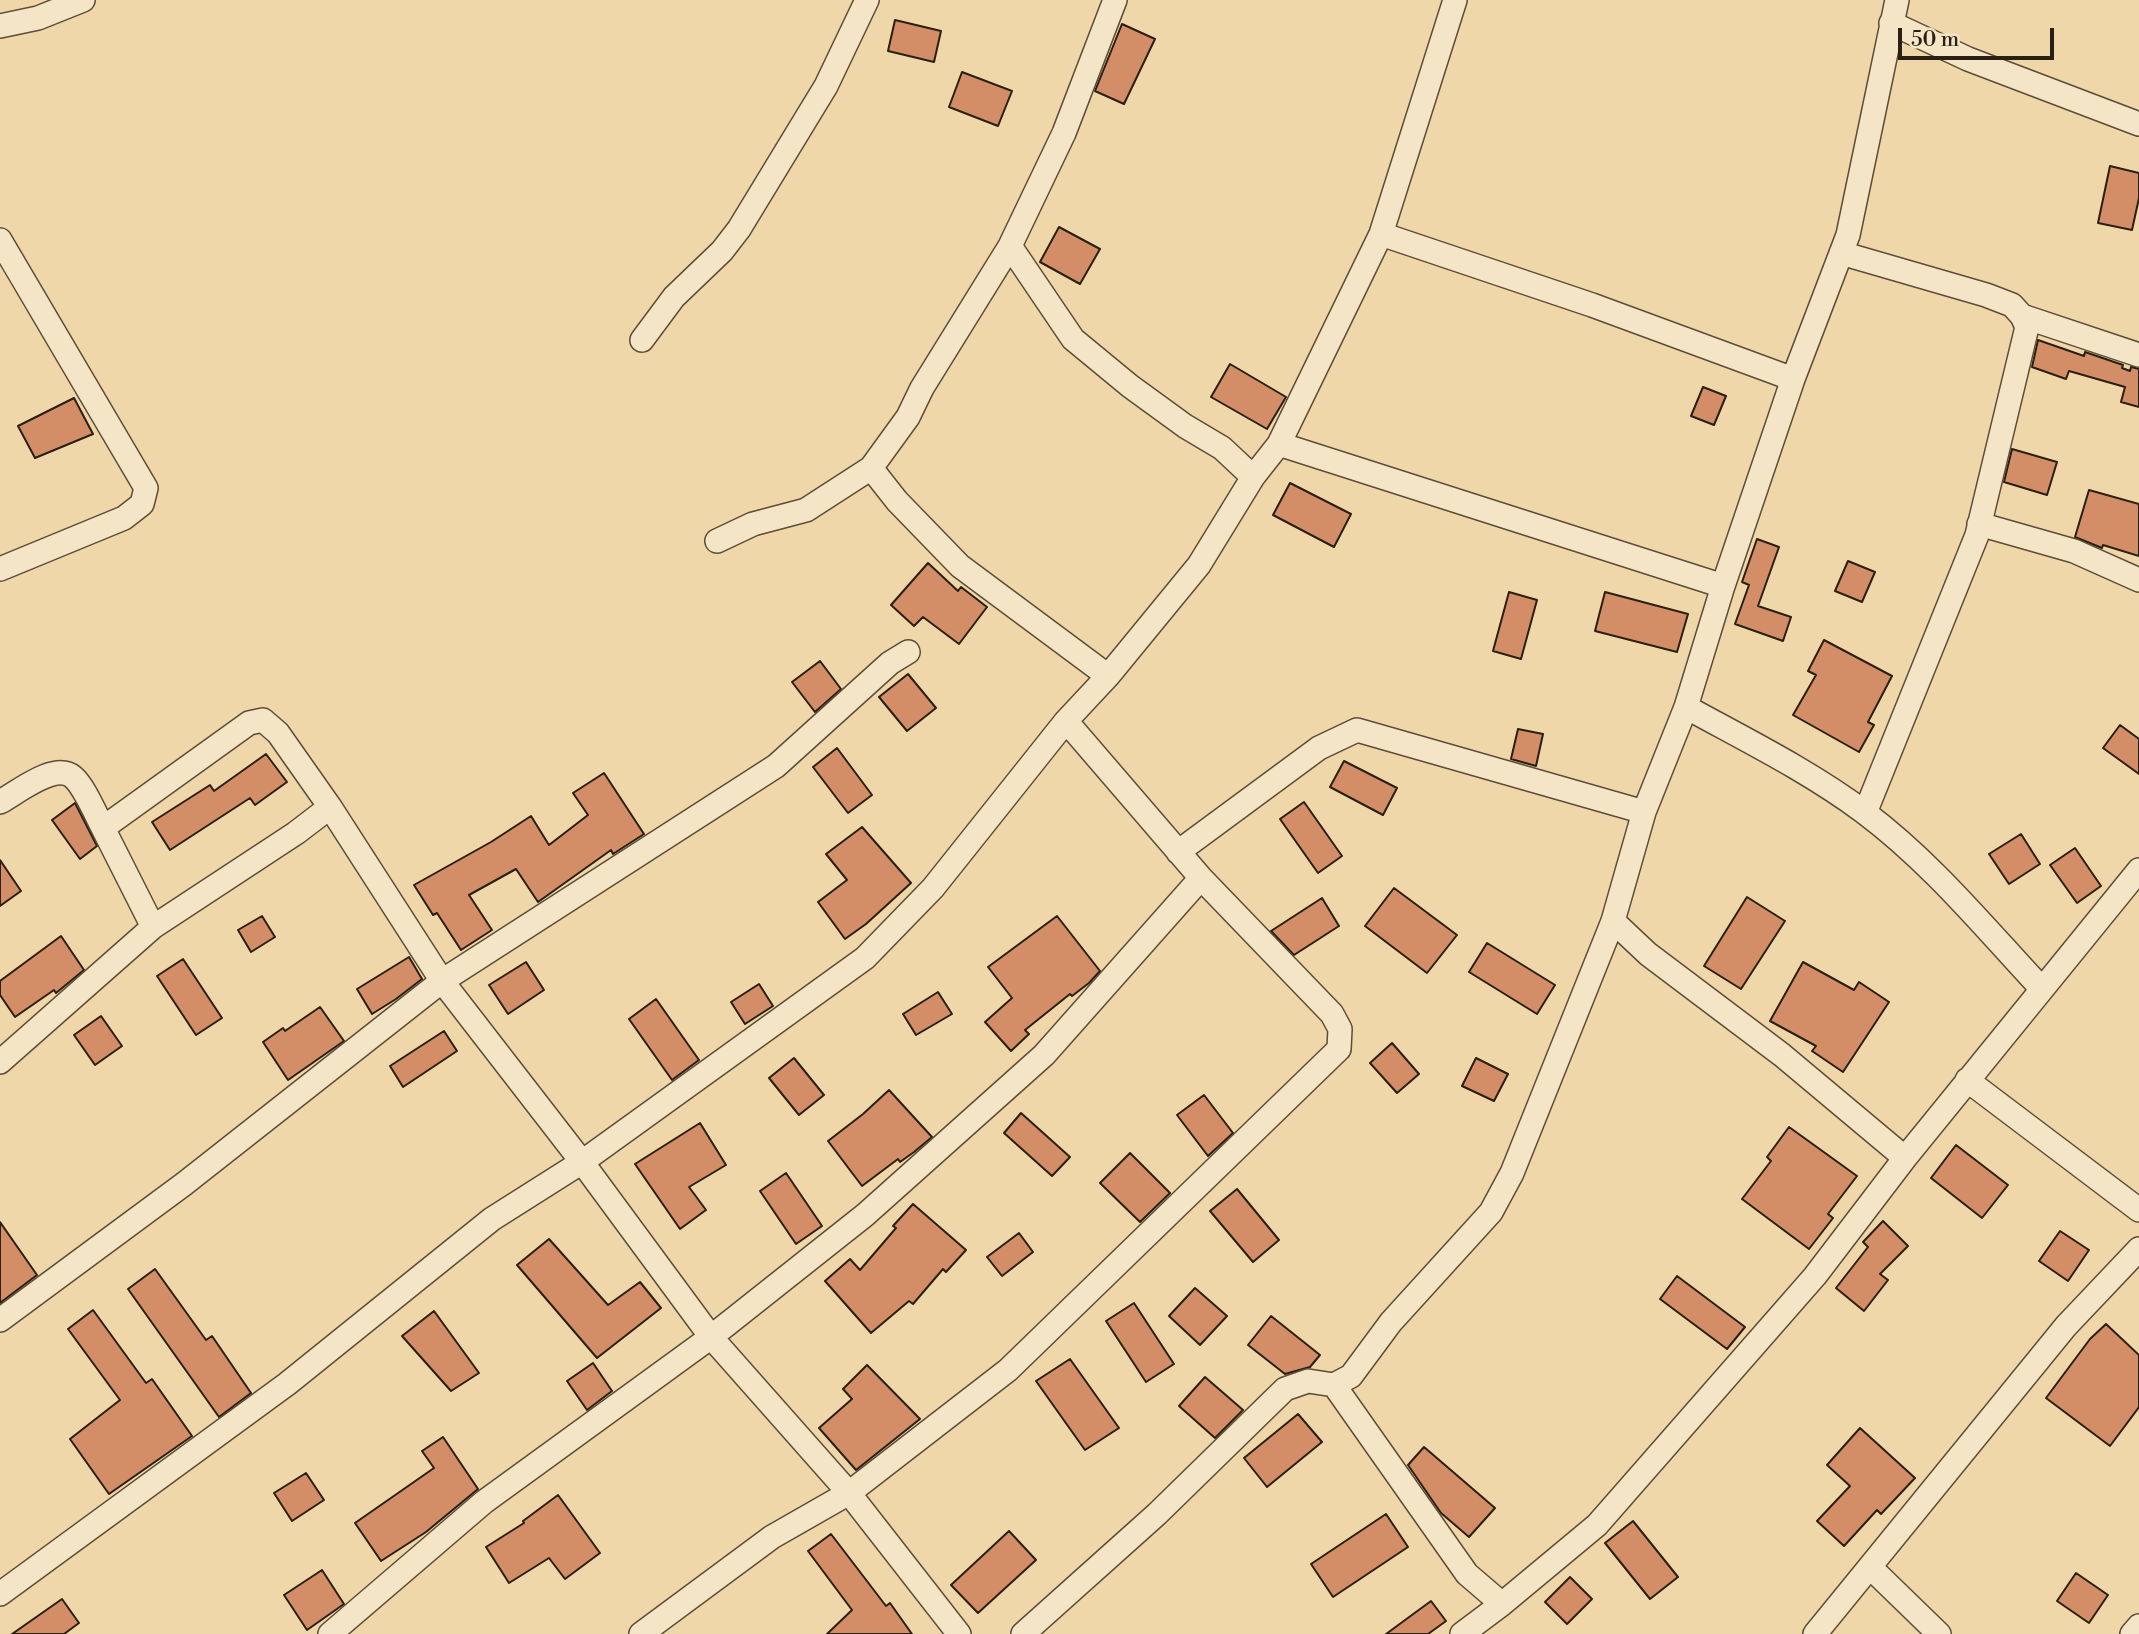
<!DOCTYPE html>
<html>
<head>
<meta charset="utf-8">
<style>
	body { margin:0 }
	#map { position:relative; width:2139px; height:1634px; overflow:hidden; background:#f0d7a9; font-family:"Libre Bodoni",serif }
	canvas { display:block }
	.scale { position:absolute; left:1898px; top:28px; width:156px; height:32px; box-sizing:border-box; border:4px solid #2a1f13; border-top:0; padding-left:9px; font-size:21px; line-height:24px; white-space:nowrap; color:#2a1f13; -webkit-text-stroke:5px #f5e5c7; paint-order:stroke }
</style>
</head>
<body>
<div id="map">
<canvas width="2139" height="1634"></canvas>
<div class="scale">50 m</div>
</div>
<script>
const c = document.querySelector('canvas').getContext('2d');
c.lineJoin = 'round';
function fillPath(path, color) {
  c.fillStyle = color;
  c.fill(path, 'evenodd');
}
function trace(path, color, width, dash) {
  c.strokeStyle = color;
  c.lineWidth = width;
  c.lineCap = dash ? 'butt' : 'round';
  c.setLineDash(dash || []);
  c.stroke(path);
}
const building = new Path2D(`
	M895,20l46,11 -7,31 -46,-11z
	M1122,24l33,15 -31,65 -29,-13z
	M962,72l50,19 -14,35 -49,-19z
	M2110,166l29,7v25l-7,32 -34,-7z
	M1059,227l41,22 -20,35 -40,-22z
	M2038,340l46,16 1,-4 38,13 -1,3 8,3 1,-4 8,2v38l-18,-5 4,-15 -56,-16 -3,8 -34,-12z
	M1230,364l56,33 -19,32 -56,-32z
	M1703,387l23,9 -12,29 -23,-9z
	M74,398l19,36 -58,24 -17,-32z
	M2012,449l45,13 -10,33 -43,-13z
	M1290,483l61,31 -17,33 -61,-32z
	M2089,490l50,14v52l-36,-11 -1,3 -27,-11z
	M1757,539l22,8 -21,59 33,11 -8,24 -48,-17 14,-39 -7,-3z
	M1848,561l27,11 -13,30 -27,-11z
	M928,563l30,28 3,-4 26,20 -28,37 -36,-27 -9,9 -23,-21z
	M1509,592l28,8 -16,59 -28,-8z
	M1605,592l83,22 -11,38 -82,-21z
	M1824,640l68,36 -24,46 6,3 -15,27 -66,-37 23,-40 -8,-4z
	M820,661l21,28 -26,23 -23,-30z
	M908,674l28,34 -29,23 -28,-34z
	M2120,725l19,14v35l-36,-26z
	M1518,729l25,5 -7,32 -25,-7z
	M837,748l35,47 -24,18 -35,-46z
	M266,754l21,28 -32,23 -5,-7 -80,52 -18,-28 58,-37 4,6z
	M1344,761l53,27 -14,27 -53,-28z
	M604,773l40,61 -31,20 -2,-4 -73,52 -22,-33 -47,26 23,35 -31,20 -24,-37 -4,2 -19,-30 77,-43 40,-26 18,29 39,-30 -15,-22z
	M1304,802l38,54 -24,17 -38,-54z
	M75,803l22,43 -17,13 -28,-39z
	M862,827l49,56 -45,41 -21,15 -27,-37 29,-22 -21,-26z
	M2021,834l19,30 -31,20 -20,-30z
	M2075,848l26,38 -24,17 -27,-38z
	M0,860l21,31 -21,15z
	M1394,888l63,47 -30,38 -62,-47z
	M1747,897l38,24 -44,68 -37,-23z
	M1322,898l17,28 -45,29 -23,-24z
	M262,916l13,21 -24,15 -13,-22z
	M1057,916l43,55 -11,12 -17,13 -2,-2 -45,36 4,4 -18,17 -26,-29 27,-24 -24,-31z
	M61,936l23,34 -28,23 -2,-3 -39,27 -15,-22v-14z
	M1487,943l68,42 -18,29 -68,-42z
	M409,957l13,22 -26,20 -24,15 -15,-25z
	M183,959l39,59 -26,17 -39,-59z
	M526,962l18,28 -36,24 -19,-29z
	M1803,962l51,28 5,-8 30,20 -46,70 -31,-21 4,-5 -46,-25z
	M759,984l14,22 -28,18 -14,-22z
	M938,992l14,22 -36,21 -13,-21z
	M656,999l43,61 -27,20 -43,-61z
	M320,1007l24,34 -56,39 -25,-38 20,-14 2,3z
	M101,1016l21,30 -27,19 -21,-30z
	M444,1031l13,20 -54,36 -13,-21z
	M1392,1043l27,31 -22,19 -27,-30z
	M794,1058l30,37 -25,20 -30,-37z
	M1476,1058l32,16 -14,27 -32,-15z
	M889,1090l43,47 -18,15 -14,10 -2,-3 -36,27 -34,-45 35,-27z
	M1204,1095l29,38 -25,23 -31,-41z
	M1021,1113l49,44 -18,19 -48,-43z
	M700,1123l26,42 -37,22 17,23 -26,19 -45,-65z
	M1789,1127l68,49 -29,38 5,4 -24,31 -67,-50 29,-38 -4,-4z
	M1956,1145l52,40 -26,33 -51,-40z
	M1130,1153l40,40 -30,29 -40,-39z
	M786,1173l36,53 -26,18 -36,-53z
	M1237,1189l42,51 -26,22 -43,-51z
	M913,1204l53,46 -20,22 -3,-3 -30,35 -4,-3 -38,32 -46,-52 25,-22 10,11 36,-42 -3,-2z
	M1883,1221l25,25 -28,28 8,6 -24,31 -28,-23 32,-41 -5,-5z
	M0,1222l37,53 -37,28z
	M2060,1231l29,19 -21,31 -29,-20z
	M1019,1233l14,19 -31,24 -15,-19z
	M549,1239l59,66 32,-23 21,26 -64,50 -80,-93z
	M155,1269l51,71 6,-4 39,57 -32,24 -91,-128z
	M1677,1276l68,51 -18,22 -67,-50z
	M1195,1288l32,28 -27,29 -31,-29z
	M1134,1303l40,61 -28,18 -40,-61z
	M93,1310l53,73 6,-4 40,57 -83,58 -39,-55 50,-39 -52,-71z
	M434,1311l45,62 -28,18 -49,-55z
	M1271,1316l49,39 -10,12 -25,7 -37,-29z
	M2106,1324l33,31v52l-29,39 -64,-48 44,-59z
	M1070,1359l49,69 -34,22 -49,-69z
	M593,1363l19,28 -25,19 -20,-29z
	M867,1365l53,54 -64,51 -37,-42 33,-29 -9,-10z
	M1205,1377l38,33 -28,28 -36,-32z
	M1298,1414l24,28 -55,45 -23,-29z
	M1860,1428l55,50 -34,36 -4,-4 -33,36 -27,-25 33,-35 -23,-21z
	M443,1437l35,52 -52,43 -45,29 -26,-38 79,-55 -12,-17z
	M1424,1447l71,61 -26,29 -28,-24 -33,-48z
	M306,1473l18,27 -32,21 -18,-28z
	M558,1495l42,58 -35,26 -16,-21 -40,25 -23,-36 38,-24 -1,-2z
	M1386,1514l22,33 -75,50 -22,-33z
	M1633,1521l45,56 -28,22 -45,-56z
	M1009,1531l27,29 -58,53 -27,-28z
	M831,1534l55,72 4,-3 22,31h-85l25,-24 -44,-59z
	M322,1570l22,34 -37,26 -23,-35z
	M2076,1573l32,22 -19,28 -32,-22z
	M1570,1577l22,22 -25,25 -22,-22z
	M62,1599l17,24 -15,11h-52z
	M1431,1601l15,20 -18,13h-42z`);
const street = new Path2D(`
	M1891,23l77,36 171,65
	M0,26l38,-8 45,-18
	M1381,234l211,71 201,74
	M0,240l146,248 -4,16 -18,14 -124,51
	M1010,246l63,93 57,47 55,40 37,22 31,29
	M1841,253l145,42 26,10 10,11 5,11 -50,208 -112,278
	M2022,316l117,39
	M642,340l32,-43 48,-46 17,-22 87,-143 41,-86
	M1279,444l444,142
	M1979,524l95,27 65,29
	M717,541l36,-17 53,-14 65,-42
	M1108,676l-148,-110 -63,-65 -26,-33 37,-51 14,-29 88,-142 54,-113 51,-133
	M1686,707c60,33 123,64 178,105 67,50 121,116 177,176
	M0,802c18,-10 55,-40 73,-25 11,9 23,38 30,51l146,-105 14,-3 15,13 52,74 112,174 140,181 129,175 138,156 110,141
	M103,828l50,99
	M1178,852l141,-104 38,-18 287,82
	M1613,921l35,33 134,101 123,103
	M0,1062l153,-135 143,-94 34,-26
	M1967,1080l172,130
	M0,1320l184,-136 258,-203 334,-215 114,-103 18,-11
	M1334,1385l133,189 35,30
	M1871,1568l68,66
	M0,1594l287,-210 205,-165 90,-57 283,-204 68,-70 133,-167 42,-45 91,-111 54,-88 26,-33 102,-210 74,-234
	M330,1634l154,-132 227,-165 154,-122 179,-160 157,-177
	M641,1634l131,-97 77,-44 159,-123 331,-321 1,-20 -8,-15 -131,-136 -135,-157
	M1023,1634l134,-120 128,-125 23,-8 26,4 17,-9 40,-54 100,-110 21,-39 101,-252 31,-109 42,-105 37,-121 70,-207 55,-144 49,-235
	M1462,1634l40,-30 95,-79 218,-249 90,-118 234,-288
	M1815,1634l251,-308 73,-77
	M2132,1634l7,-8`);
fillPath(building, '#d38e67');
trace(building, '#2a1f13', 2);
trace(street, '#5c4d38', 26);
trace(street, '#f5e5c7', 23);
</script>
</body>
</html>
